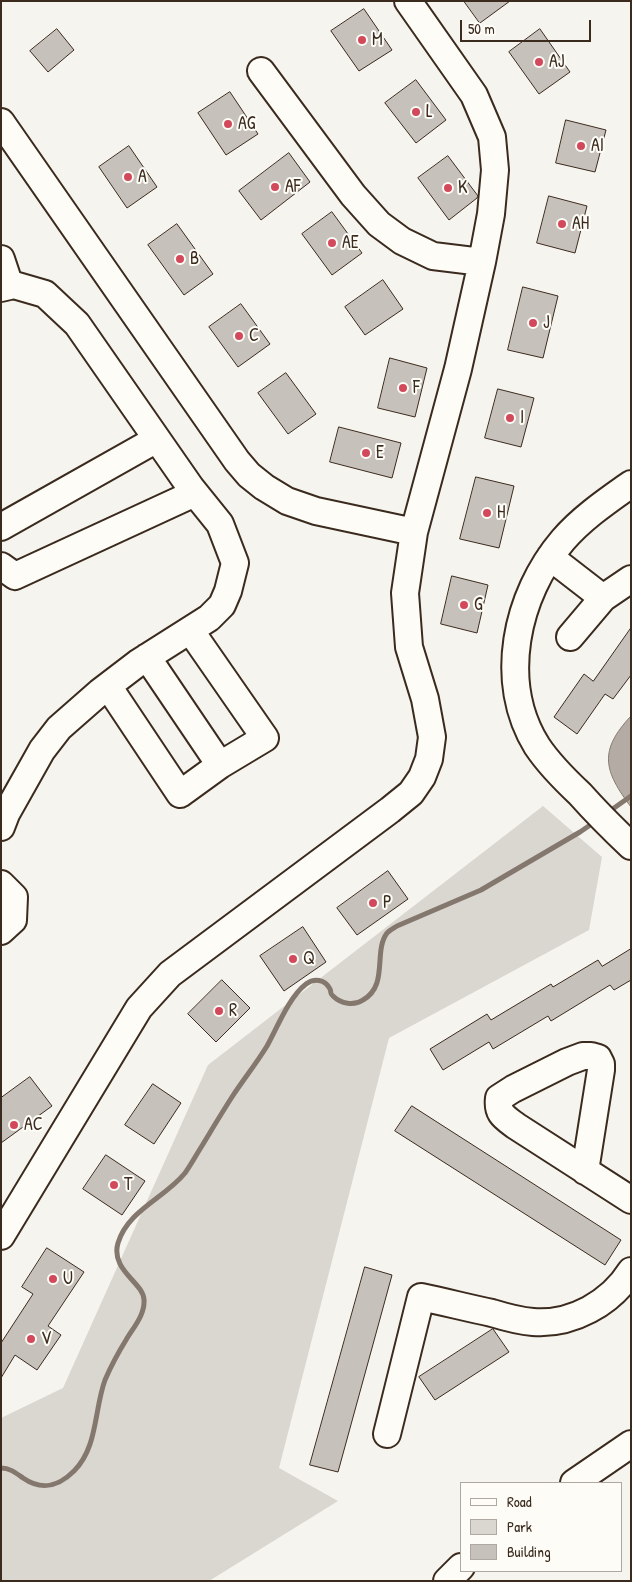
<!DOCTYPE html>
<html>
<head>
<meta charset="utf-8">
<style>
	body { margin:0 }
	#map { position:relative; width:632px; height:1582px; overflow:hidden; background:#f5f4ee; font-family:"Patrick Hand",sans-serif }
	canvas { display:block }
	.frame { position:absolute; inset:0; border:2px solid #3b2a1e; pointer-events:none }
	.legend { position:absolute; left:460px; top:1482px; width:162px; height:90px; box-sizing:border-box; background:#fdfcf7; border:1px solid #afa8a0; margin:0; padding:6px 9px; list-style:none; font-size:15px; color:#3b2a1e }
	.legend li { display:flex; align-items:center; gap:10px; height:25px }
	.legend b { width:25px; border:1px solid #afa8a0 }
	.scale { position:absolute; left:460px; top:20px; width:131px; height:22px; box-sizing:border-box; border:2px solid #3b2a1e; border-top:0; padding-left:6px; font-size:15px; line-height:18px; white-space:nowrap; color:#3b2a1e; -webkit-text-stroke:4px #fdfcf7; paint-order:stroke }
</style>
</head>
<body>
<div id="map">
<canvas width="632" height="1582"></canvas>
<div class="frame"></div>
<ul class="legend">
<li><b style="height:6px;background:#fdfcf7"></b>Road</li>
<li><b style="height:14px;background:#dad6d0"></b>Park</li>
<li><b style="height:14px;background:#c7c1bb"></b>Building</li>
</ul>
<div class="scale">50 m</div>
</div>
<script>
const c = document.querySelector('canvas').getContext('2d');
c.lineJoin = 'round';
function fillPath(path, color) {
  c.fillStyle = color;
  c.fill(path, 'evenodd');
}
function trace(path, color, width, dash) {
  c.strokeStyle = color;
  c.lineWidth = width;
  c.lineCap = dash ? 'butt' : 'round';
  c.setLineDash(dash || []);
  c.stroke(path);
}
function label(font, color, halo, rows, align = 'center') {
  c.font = font + ' "Patrick Hand",sans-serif';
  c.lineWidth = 4;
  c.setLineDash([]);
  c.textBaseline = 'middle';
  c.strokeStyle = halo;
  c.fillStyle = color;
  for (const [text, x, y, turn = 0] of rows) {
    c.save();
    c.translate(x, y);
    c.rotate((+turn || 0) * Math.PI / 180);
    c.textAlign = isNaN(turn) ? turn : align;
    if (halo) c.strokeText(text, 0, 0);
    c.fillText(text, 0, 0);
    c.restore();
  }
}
const green = new Path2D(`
	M543,806l59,51 -13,73 -200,108 -110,430 59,33 -129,80h-208v-163l62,-30 145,-323z`);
const water = new Path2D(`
	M631,716v91c-27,-36 -33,-56 0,-91z`);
const stream = new Path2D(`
	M607,813l24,-17
	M1,1468c9,0 15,5 22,10 19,13 35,9 51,-7 24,-24 20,-61 31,-91 6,-14 13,-27 21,-40 7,-12 19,-25 18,-40 0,-17 -34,-30 -26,-57 10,-33 47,-45 67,-70 5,-7 10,-16 15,-24 11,-18 21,-35 32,-52 11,-17 24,-33 35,-51 10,-18 22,-49 39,-62 8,-6 19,-5 24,5 2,5 -1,3 3,7 8,8 21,10 30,4 26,-15 10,-48 24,-67 3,-3 7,-5 10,-7l84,-36 99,-58 16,-11`);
const building = new Path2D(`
	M464,1h46l-30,22z
	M364,9l28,41 -33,21 -28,-40z
	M57,29l17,21 -26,22 -18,-21z
	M540,29l30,43 -31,22 -30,-42z
	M416,80l30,40 -30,23 -31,-40z
	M230,92l28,42 -32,21 -28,-42z
	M566,120l40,10 -11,42 -39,-9z
	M129,146l28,41 -30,21 -28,-41z
	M289,153l21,29 -49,38 -22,-29z
	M448,156l30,40 -1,2 -28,22 -31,-42z
	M549,196l38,10 -12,47 -38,-10z
	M332,212l30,41 -30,22 -30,-41z
	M177,224l36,50 -29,21 -36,-50z
	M383,280l20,29 -38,26 -20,-28z
	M523,287l35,9 -15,62 -35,-8z
	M241,304l29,40 -32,23 -29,-40z
	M390,358l37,10 -12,49 -37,-9z
	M286,373l30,41 -28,20 -30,-41z
	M498,389l36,9 -13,49 -36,-9z
	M339,427l62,16 -9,35 -62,-16z
	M476,477l38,9 -15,62 -39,-9z
	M452,576l36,9 -11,48 -36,-9z
	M631,628v47l-18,24 -8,-5 -28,40 -23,-17 30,-43 9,7z
	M388,871l20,28 -51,36 -20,-27z
	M303,927l23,35 -42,29 -24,-35z
	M631,949v31l-17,10 -4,-5 -59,36 -3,-5 -55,33 -4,-7 -46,28 -13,-21 57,-35 4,6 60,-36 2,3 45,-27 4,6z
	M222,980l28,28 -34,34 -28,-28z
	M30,1077l22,29 -51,37v-45z
	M153,1084l28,19 -27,41 -29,-19z
	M412,1106l209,134 -16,25 -210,-134z
	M106,1155l39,26 -23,34 -39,-26z
	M47,1248l37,24 -36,54 13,9 -24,35 -22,-15 -14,23v-35l32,-49 -11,-7z
	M365,1267l27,8 -54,197 -28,-7z
	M493,1329l16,23 -74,48 -16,-23z`);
const minor = new Path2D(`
	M261,71l92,124 26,29 23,17 31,15 49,6
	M1,122l236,339 12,14 15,12 23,14 29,10 98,21
	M1,259l9,27
	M1,288l13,-3 31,9 32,30 114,164 29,36 15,39 -7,28 -6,14 -13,13 -71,45 -38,29 -41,36 -17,22 -36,64 -5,13
	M631,484c-24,17 -49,34 -68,56 -47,55 -66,142 -26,206 12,18 27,33 43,48 16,18 33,35 51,52
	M1,527l156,-88
	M550,557l53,41
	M1,566l14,10 180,-83
	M190,630l75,108 -45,27
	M570,637l33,-39 28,-19
	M108,686l72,108 40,-29 -73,-108
	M1,884l13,13 -1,23 -12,11
	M585,1171l16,-101v-6l-3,-6 -7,-2h-8l-16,6 -54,27 -14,9c-2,16 5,19 17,28l115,74
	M1,1236l138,-228 31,-34 220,-164 21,-17 11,-16 7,-18 3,-22 -7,-38 -16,-52 -4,-54 9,-61 44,-163 24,-107 9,-48 4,-44 -3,-33 -18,-42 -66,-94
	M387,1434l34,-137c24,5 47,11 71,16 13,4 28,8 41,9 39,3 78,-19 98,-51
	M574,1483l57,-39
	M447,1581l14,-14`);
const markers = [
	[362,40,5,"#d1495b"],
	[539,62,5,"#d1495b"],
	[416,112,5,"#d1495b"],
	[228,124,5,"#d1495b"],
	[581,146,5,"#d1495b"],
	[128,177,5,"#d1495b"],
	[275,187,5,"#d1495b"],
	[448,188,5,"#d1495b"],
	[562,224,5,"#d1495b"],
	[332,243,5,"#d1495b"],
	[180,259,5,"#d1495b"],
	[533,323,5,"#d1495b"],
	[239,336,5,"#d1495b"],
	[403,388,5,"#d1495b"],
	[510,418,5,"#d1495b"],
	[366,453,5,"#d1495b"],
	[487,513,5,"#d1495b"],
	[464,605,5,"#d1495b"],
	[373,903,5,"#d1495b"],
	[293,959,5,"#d1495b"],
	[219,1011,5,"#d1495b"],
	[14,1125,5,"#d1495b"],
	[114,1185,5,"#d1495b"],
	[53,1279,5,"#d1495b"],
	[31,1339,5,"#d1495b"]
];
const poiNames = [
	["M",372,40],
	["AJ",549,62],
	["L",426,112],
	["AG",238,124],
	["AI",591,146],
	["A",138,177],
	["AF",285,187],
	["K",458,188],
	["AH",572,224],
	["AE",342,243],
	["B",190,259],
	["J",543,323],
	["C",249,336],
	["F",413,388],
	["I",520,418],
	["E",376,453],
	["H",497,513],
	["G",474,605],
	["P",383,903],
	["Q",303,959],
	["R",229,1011],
	["AC",24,1125],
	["T",124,1185],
	["U",63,1279],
	["V",41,1339]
];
fillPath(green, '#dad6d0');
fillPath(water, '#b4aca4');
trace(water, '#84786e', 1);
trace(stream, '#84786e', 5);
fillPath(building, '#c7c1bb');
trace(building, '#3b2a1e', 1);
trace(minor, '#3b2a1e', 30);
trace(minor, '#fdfcf7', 26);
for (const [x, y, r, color] of markers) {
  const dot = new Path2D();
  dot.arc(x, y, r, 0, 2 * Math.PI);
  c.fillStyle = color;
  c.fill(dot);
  trace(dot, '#fdfcf7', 2);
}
label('18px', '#3b2a1e', '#fdfcf7', poiNames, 'left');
</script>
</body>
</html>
